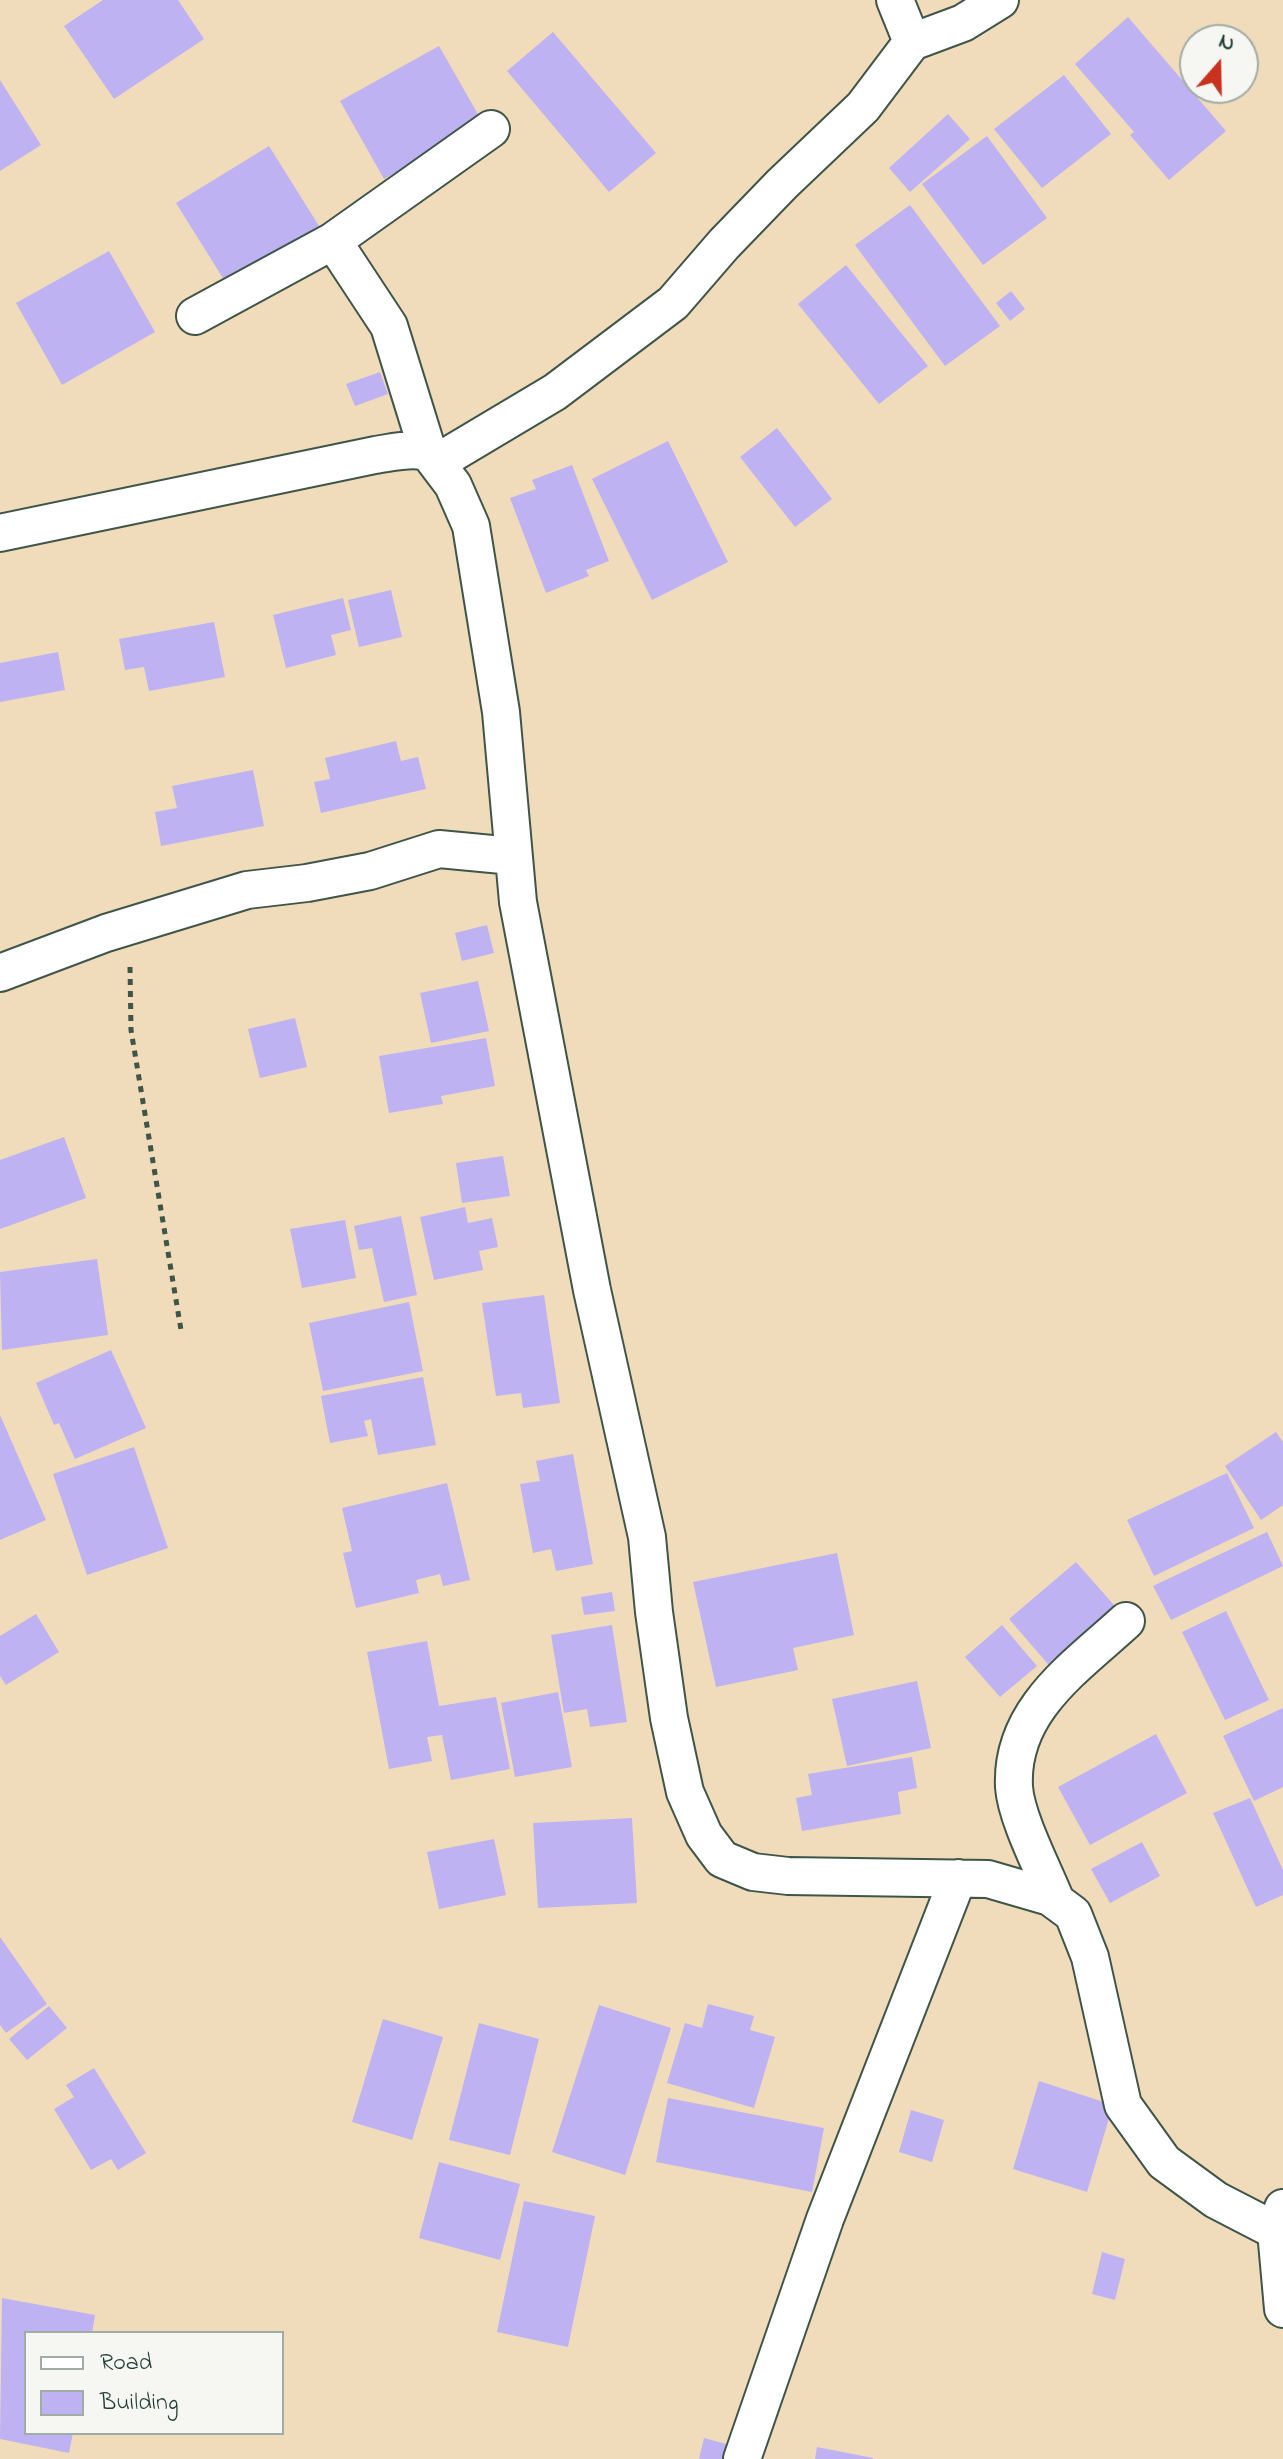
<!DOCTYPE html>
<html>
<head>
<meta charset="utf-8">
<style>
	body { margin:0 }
	#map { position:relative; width:1283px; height:2459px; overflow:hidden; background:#f0dcba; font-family:"Indie Flower",sans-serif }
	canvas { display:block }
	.legend { position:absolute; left:24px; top:2331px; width:260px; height:104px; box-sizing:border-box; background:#f6f6f2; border:2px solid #a0aca6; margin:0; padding:10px 14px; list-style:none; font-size:24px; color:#1f3d34 }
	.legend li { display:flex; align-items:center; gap:16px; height:40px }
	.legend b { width:40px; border:2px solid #a0aca6 }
	.north { position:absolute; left:1179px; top:24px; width:80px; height:80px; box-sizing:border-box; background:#f6f6f2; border:2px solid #a0aca6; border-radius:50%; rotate:20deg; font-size:22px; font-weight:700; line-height:32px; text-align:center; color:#1f3d34 }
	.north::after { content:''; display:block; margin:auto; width:28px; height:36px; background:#c8321e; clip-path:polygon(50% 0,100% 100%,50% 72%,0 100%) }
</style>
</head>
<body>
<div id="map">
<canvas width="1283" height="2459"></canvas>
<ul class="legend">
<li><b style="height:10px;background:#fff"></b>Road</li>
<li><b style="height:22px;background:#beb2f3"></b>Building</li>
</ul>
<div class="north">N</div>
</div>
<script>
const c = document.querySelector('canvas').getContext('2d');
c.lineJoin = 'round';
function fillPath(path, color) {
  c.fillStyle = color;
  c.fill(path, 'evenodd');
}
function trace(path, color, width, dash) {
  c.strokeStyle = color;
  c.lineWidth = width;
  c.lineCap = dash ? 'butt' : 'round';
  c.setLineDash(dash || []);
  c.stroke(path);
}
const building = new Path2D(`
	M103,0h75l26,39 -90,60 -50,-73z
	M1128,17l98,114 -57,49 -39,-45 4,-3 -59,-68z
	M553,32l103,121 -47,39 -102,-121z
	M439,46l44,77 -99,56 -44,-78z
	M1064,75l47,59 -69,54 -48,-59z
	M0,80l41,65 -41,26z
	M948,114l22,25 -60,53 -21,-24z
	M987,136l60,82 -64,47 -61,-81z
	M269,146l50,80 -93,57 -50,-80z
	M910,205l90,121 -55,40 -90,-121z
	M109,251l46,81 -93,53 -46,-82z
	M846,265l82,101 -49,38 -81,-100z
	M1011,291l14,18 -15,12 -14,-18z
	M380,372l8,22 -33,12 -9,-22z
	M777,428l55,71 -37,28 -55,-70z
	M668,441l60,121 -76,38 -60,-121z
	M572,465l37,96 -23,9 3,6 -43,17 -36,-95 26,-9 -4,-9z
	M391,590l11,47 -43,10 -11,-47z
	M343,598l8,32 -20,5 5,20 -50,13 -13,-53z
	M214,622l11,55 -76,14 -5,-24 -19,3 -6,-31z
	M58,652l7,38 -65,12v-39z
	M396,741l5,20 17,-4 8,32 -105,24 -7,-31 16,-3 -5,-21z
	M253,770l11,56 -103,20 -6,-34 22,-4 -5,-22z
	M487,925l7,28 -32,8 -7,-28z
	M478,981l11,50 -58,12 -11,-50z
	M295,1018l12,49 -47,11 -12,-49z
	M486,1038l9,48 -54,10 2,8 -54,9 -10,-57z
	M64,1137l22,61 -86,31v-69z
	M503,1156l7,40 -48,7 -6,-40z
	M465,1207l3,16 24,-5 6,29 -19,4 4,19 -49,10 -14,-63z
	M401,1216l16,79 -33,7 -12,-54 -13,2 -5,-24z
	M345,1220l11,58 -54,10 -12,-59z
	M97,1259l11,76 -106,15 -2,-78z
	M544,1295l16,108 -37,5 -2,-15 -25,3 -14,-93z
	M409,1302l14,69 -100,20 -14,-68z
	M111,1350l35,78 -71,31 -16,-36 -5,2 -18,-42z
	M423,1377l13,68 -58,10 -7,-36 -7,2 4,15 -38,7 -9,-47z
	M0,1415l46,105 -46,20z
	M1276,1432l7,10v63l-22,15 -36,-54z
	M134,1447l34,101 -81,27 -34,-101z
	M573,1454l20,110 -37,7 -5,-22 -18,4 -13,-69 20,-3 -4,-20z
	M1227,1473l27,55 -100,48 -27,-56z
	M447,1483l23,97 -27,6 -3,-12 -24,6 3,13 -63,15 -13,-55 9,-2 -10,-43z
	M1267,1532l16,34 -112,54 -18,-34z
	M837,1553l17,82 -61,13 5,22 -82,17 -23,-105z
	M1076,1562l45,51 -67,58 -45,-52z
	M612,1592l3,19 -31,4 -3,-18z
	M1226,1611l43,89 -44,20 -43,-88z
	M36,1614l23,38 -53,33 -6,-9v-40z
	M612,1625l15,97 -37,5 -3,-18 -23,4 -13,-78z
	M1002,1625l35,41 -37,31 -35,-40z
	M427,1641l12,65 57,-9 14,72 -59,11 -9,-45 -15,2 5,24 -43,8 -22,-117z
	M917,1681l14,67 -84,18 -15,-67z
	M558,1692l14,75 -57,10 -14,-74z
	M1283,1708v79l-29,14 -31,-65z
	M1156,1734l31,59 -97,52 -32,-58z
	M912,1757l5,31 -19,4 3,22 -99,17 -6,-33 16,-3 -4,-21z
	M1250,1798l33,72v25l-27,12 -43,-94z
	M632,1818l5,85 -99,5 -5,-85z
	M494,1839l12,56 -67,14 -12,-57z
	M1142,1842l18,34 -50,27 -19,-34z
	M0,1937l47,67 -41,29 -6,-8z
	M708,2004l46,12 -4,14 25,7 -21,71 -87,-25 18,-60 17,5z
	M599,2005l72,23 -46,147 -73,-23z
	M49,2006l18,22 -40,32 -18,-21z
	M383,2019l60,18 -31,103 -60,-18z
	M479,2023l60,16 -29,116 -61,-15z
	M94,2068l52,85 -28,17 -7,-11 -20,11 -37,-61 20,-12 -8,-12z
	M1039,2081l74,24 -26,87 -74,-23z
	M668,2098l156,30 -12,64 -156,-30z
	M911,2110l33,10 -12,42 -33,-10z
	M439,2162l81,22 -20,76 -81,-22z
	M524,2201l71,15 -27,131 -71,-15z
	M1102,2252l23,7 -10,41 -23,-6z
	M2,2298l93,17 -3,18h-66v100h47l-4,20 -69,-14z
	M704,2438l26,7 -4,14h-27z
	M817,2447l56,11v1h-58z`);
const path = new Path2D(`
	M130,967l1,63 50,300`);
const street = new Path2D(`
	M895,0l17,42
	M333,241l56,85 39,126 25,33 18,41 30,186 17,190 74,388 55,247 7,75 15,106 16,74 19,43 18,24 31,13 35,4 200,3 62,18 23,17 17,43 33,148 41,57 52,38 60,31
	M195,316l138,-75 158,-112
	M441,460l114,-68 118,-89 51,-59 58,-60 81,-77 49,-65 51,-19 37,-23
	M0,533l375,-78c22,-3 55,-13 69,10
	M0,973l106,-40 141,-43 60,-7 63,-12 69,-22 74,7
	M1056,1901c-12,-30 -40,-83 -42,-114 -4,-77 62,-120 112,-166
	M1283,2208l-7,23 7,78
	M742,2459l83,-240 133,-341`);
fillPath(building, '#beb2f3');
trace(street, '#3e5548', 40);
trace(path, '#3e5548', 5, [6, 6]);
trace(street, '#fff', 36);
</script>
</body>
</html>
